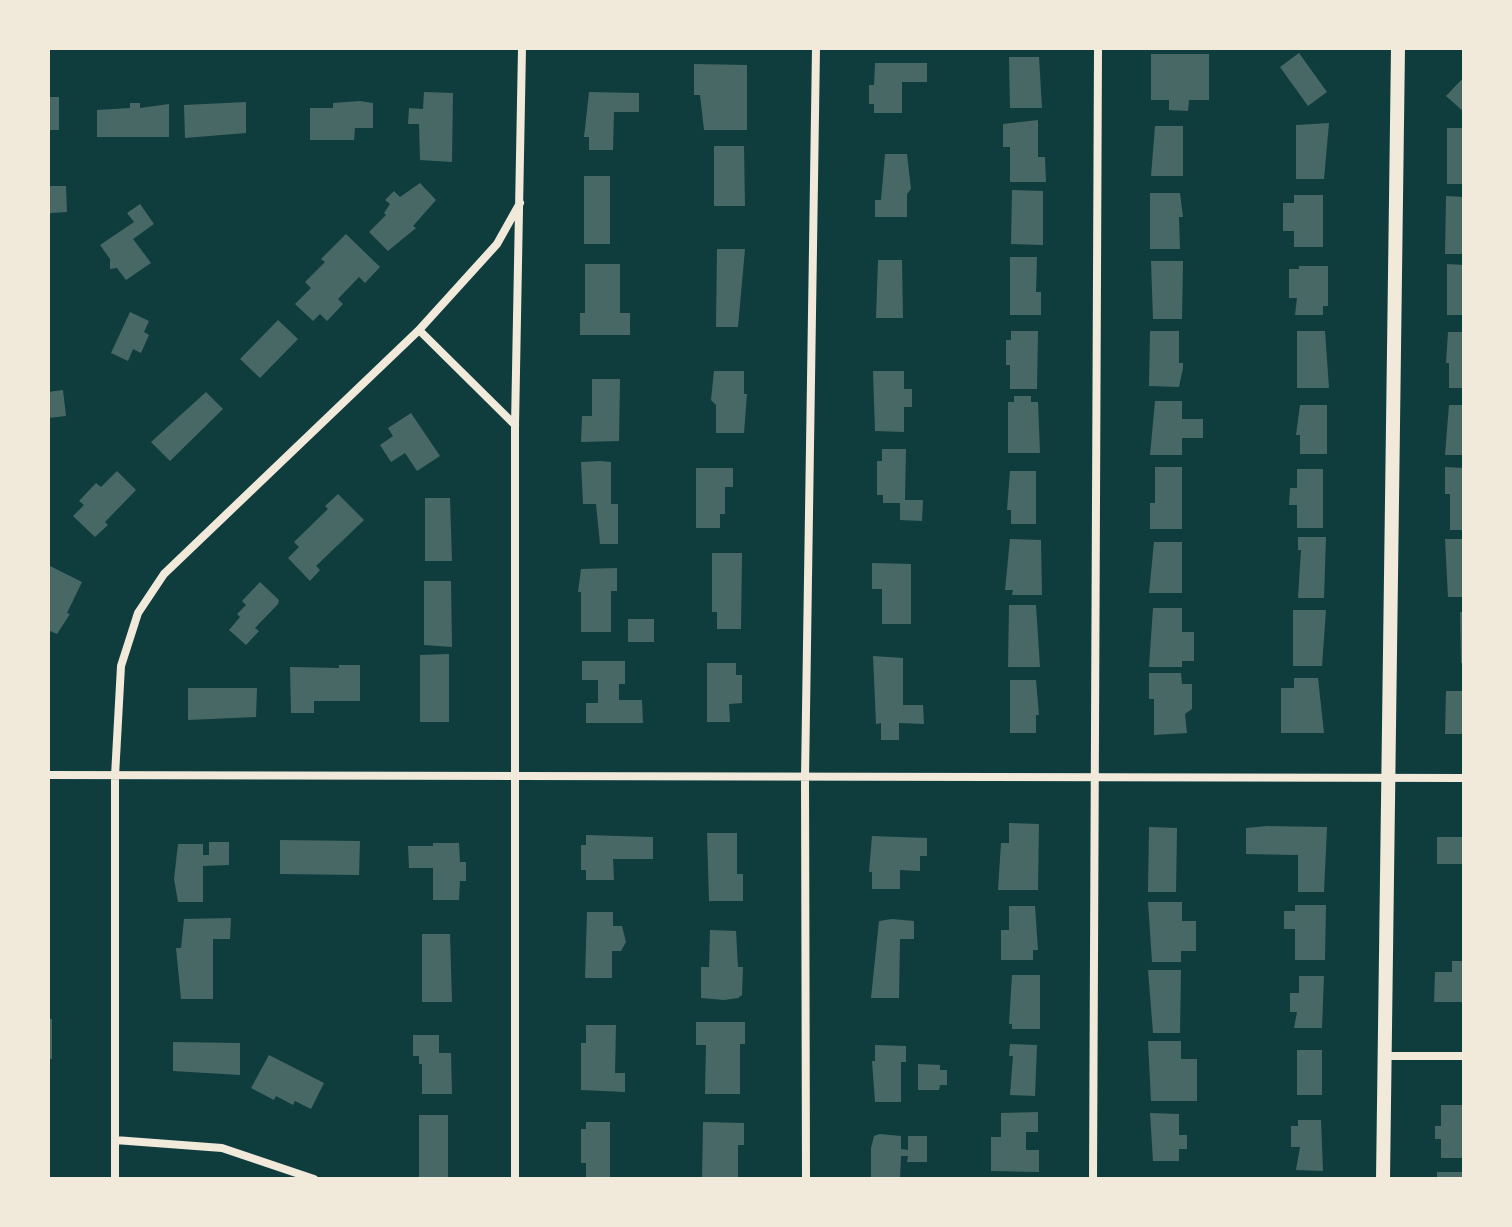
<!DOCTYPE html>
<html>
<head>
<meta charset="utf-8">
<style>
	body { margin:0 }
	#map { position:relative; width:1512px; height:1227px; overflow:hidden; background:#0f3d3e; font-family:"Roboto Condensed",sans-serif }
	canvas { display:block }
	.frame { position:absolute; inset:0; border:50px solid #f1e9da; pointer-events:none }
</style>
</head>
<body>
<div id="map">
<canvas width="1512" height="1227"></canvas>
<div class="frame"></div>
</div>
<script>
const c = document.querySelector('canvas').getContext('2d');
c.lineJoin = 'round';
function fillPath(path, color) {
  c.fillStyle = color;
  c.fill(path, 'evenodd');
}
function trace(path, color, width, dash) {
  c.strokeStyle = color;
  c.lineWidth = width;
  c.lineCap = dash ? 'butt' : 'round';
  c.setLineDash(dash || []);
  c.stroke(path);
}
const building = new Path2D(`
	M1299,53l28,39 -19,14 -28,-39z
	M1151,54h58v46h-20l-1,11 -19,-1v-10h-18z
	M1009,57h30l3,51h-32z
	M875,63h52v19h-25v31h-28v-9h-5v-19h5z
	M694,64l53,1v65h-43l-4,-35h-6z
	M1464,77v35l-18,-16z
	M424,92l29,1 -1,69 -32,-2 -1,-36h-11l1,-16 14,1z
	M589,92l50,1v19h-25l-1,38h-24v-13h-5z
	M48,97h11v33h-11z
	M360,101l13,2v25h-18l-1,12h-44v-32h23v-5z
	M246,102v31l-61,5 -1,-33z
	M130,103h10v5l29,-4v33h-72v-27l33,-2z
	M1038,120v37h7l1,25h-36v-35h-7v-23z
	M1329,123l-5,56h-28v-54z
	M1155,126h28v50h-32z
	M1447,128h17v56h-17z
	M714,146h30l1,60h-31z
	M885,154h22l4,35 -4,5v23h-32v-17h6z
	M584,176h26v68h-26z
	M420,183l16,17 -23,26 3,2 -28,23 -19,-19 17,-17 -2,-2 6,-9 -5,-4 9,-9 6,6z
	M48,186h18l1,26 -16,1 -3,3z
	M1012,190l31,1v54l-32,-1z
	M1150,193h30l3,24h-4l1,32h-30z
	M1294,195h29v52h-29v-16h-11v-28h11z
	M1446,196l18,1v57h-19z
	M140,204l14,20 -21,15 18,24 -25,17 -9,-12 -7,1v-10l-10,-14 34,-23 -7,-9z
	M346,234l34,33 -15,16 -6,-6 -21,22 5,5 -16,17 -7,-7 -7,7 -18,-17 16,-16 -6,-6 20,-20 -4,-3z
	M717,249h28l-7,78h-22z
	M1010,257h27l-1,35h5v23h-31z
	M878,260h24l1,58h-27z
	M1151,261h32l-1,58h-29z
	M585,264h35v49h10v22h-50v-22h5z
	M1447,264l17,1v50h-17z
	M1299,266h29v40h-5v9h-28l2,-17h-8v-29h10z
	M130,312l19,9 -5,11 5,3 -8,18 -8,-4 -5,12 -17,-8z
	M278,320l20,19 -38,39 -20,-19z
	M1011,331h27l-1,58h-27v-24h-4v-25h5z
	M1150,331h29v32h4v5l-4,19 -30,-1z
	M1297,331h28l4,57h-32z
	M1448,332h16v56h-15v-25h-3z
	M714,371h30v23h3l-3,39h-28v-28l-5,-5z
	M873,371h31v18h8v18h-8v25l-29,-1z
	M592,379h28l-1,62 -38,1 1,-26h10z
	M63,390l3,26 -18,2v-26z
	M206,392l17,17 -53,52 -19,-19z
	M1014,396h17v6h7l2,51h-32v-51h6z
	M1155,401h27v18h21v19h-21v17h-32z
	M1300,405h27v49h-27v-19h-4z
	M1449,405h15v50h-19z
	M411,413l29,43 -23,15 -12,-18 -14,9 -11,-17 13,-9 -5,-8z
	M882,449h24l-1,51h18l-1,21 -22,-1v-17h-17v-8h-6v-34h5z
	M600,461l11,1v42h7v40h-18l-4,-40h-13l-2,-42z
	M1155,467h27v62h-32v-26h5z
	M1445,467l19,1v62h-14v-36h-5z
	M696,468h37v19h-8v27h-5v14h-24z
	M1297,469h26v59h-26v-23h-8l1,-17h7z
	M117,471l19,19 -31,32 3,3 -13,12 -22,-21 11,-11 -5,-4 17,-18 5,4z
	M1010,471h26v53h-25v-14h-4z
	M338,494l26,26 -48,46 4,4 -10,11 -22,-23 11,-11 -5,-5 34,-33 -3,-3z
	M425,498h25l2,63h-27z
	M1298,537h28l-2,61h-26l3,-48h-3z
	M1010,539l31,1 1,55h-30l1,-5h-8z
	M1445,539h19v58h-16z
	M1154,542h28v51h-33z
	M712,553h30l-1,76h-24v-17h-5z
	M872,563l39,1v60h-29v-35h-10z
	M48,565l34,17 -15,31 3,1 -13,20 -9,-4z
	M617,568v23h-6v41h-30v-40h-3l3,-23z
	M424,581h27l1,66 -28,-2z
	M260,582l19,18 -1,4 -23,24 4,3 -13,14 -17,-15 11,-13 -3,-3 9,-9 -4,-4z
	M1009,605h27l4,62h-32z
	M1153,608h29v24h12v29h-12v6h-33z
	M1293,610h33l-4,56h-29z
	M1460,612h4v51h-3z
	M628,619h26v23h-26z
	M449,654v68h-29v-67z
	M873,656l30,2v47h20l1,19 -25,-1v17h-18v-17l-5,1z
	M582,661h43v23h-6v16h23l1,23h-57v-20h12v-23h-16z
	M707,663h29v12h6v28l-13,1 1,18h-23z
	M339,665h21v36h-46v12h-23l-1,-46 49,1z
	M1149,673h32l1,11h10v25l-7,5 2,19 -33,2v-36h-5z
	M1294,678h24l6,55h-43v-45h13z
	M1010,680h26l3,35h-3v18h-26z
	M188,688h69l-1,29 -68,3z
	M1446,691h18v43h-19z
	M1009,823l30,1 -1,66h-40l3,-47h8z
	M1267,826l60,1 -3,65h-26v-37l-52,-1v-26z
	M1149,827l28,1 -1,64h-28z
	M707,833h30v41h6v27h-34z
	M586,835l67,2v22h-40l1,21h-28v-10h-5v-25h5z
	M872,836l55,2v18h-7v15l-20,-1v19h-28v-17h-3z
	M1437,837h27v27h-27z
	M280,840l80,1 -1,34 -79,-1z
	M209,842h20v23l-26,1v36h-25l-4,-23 4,-35h25v11h6z
	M433,843h26l1,19h6v19h-6l-1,19h-26v-32h-24l-1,-22h25z
	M1148,902h34v19h14v30h-15v11h-29z
	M1295,905h31l-1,55h-30v-31h-11v-18h11z
	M1009,906h26l3,44h-5v10h-32v-30h8z
	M587,912h26v14h9l4,16 -5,9h-9v27h-27z
	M231,918l-1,21h-17v60h-32l-5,-51h5l3,-29z
	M892,919l22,2v18h-14l-1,59h-28l8,-77z
	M710,930l26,1 2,36h5l-1,28 -4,3 -14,2 -23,-2v-31h8z
	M422,934h28l2,68h-30z
	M1452,961h12v41h-30l1,-30h17z
	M1148,970h33l-1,63h-27z
	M1012,975h28v54h-28v-5h-3z
	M1299,976h25l-2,52h-28l3,-16h-7v-19h9z
	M48,1019h4v40h-4z
	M696,1022h49v22h-5v50h-35l1,-49h-10z
	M586,1025h30l-1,48h10v19l-44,-2v-47h5z
	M413,1035h26v18h12l1,41h-30v-30h-3v-8h-6z
	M1148,1041h33v18h16v42h-46z
	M173,1042l67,1v32l-67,-4z
	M1010,1044l27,1 -2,51 -25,-1 3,-39h-4z
	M875,1045l31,1v16h-5v40h-26l-3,-41h3z
	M1297,1050h25v45h-25z
	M269,1055l55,28 -13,26 -16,-8 -2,4 -17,-9 -2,4 -23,-12z
	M918,1064l22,1v5h7v15h-7l-1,5h-21z
	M1441,1105h23v53h-23v-19h-6v-13h6z
	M1038,1112v20h-12v18h13v22l-48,-1v-34h10v-24z
	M1150,1113l29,1v21h8v14h-8v12h-26z
	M419,1115h29v64h-29z
	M1298,1120h23l2,51 -27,-1 4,-23h-9v-21h7z
	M586,1122h24v57h-24v-16h-5v-34h5z
	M703,1122l41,1v22h-6v34h-36z
	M880,1134l21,2v13l7,1v-14h19v26h-20l1,-6h-7l-1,23h-29v-31l3,-12z
	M1437,1172h27v7h-27z`);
const minor = new Path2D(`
	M419,330l96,95
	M48,775l1416,3
	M1384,1056h80
	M115,1140l107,8 92,31
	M115,1179v-403l6,-110 17,-53 26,-39 255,-244 78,-86 23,-41
	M515,1179v-754l7,-377
	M806,1179l-1,-402 11,-729
	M1093,1179l5,-1131`);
const tertiary = new Path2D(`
	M1383,1179l15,-1131`);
fillPath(building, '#486865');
trace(minor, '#f1e9da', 8);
trace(tertiary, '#f1e9da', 14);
</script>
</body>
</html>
